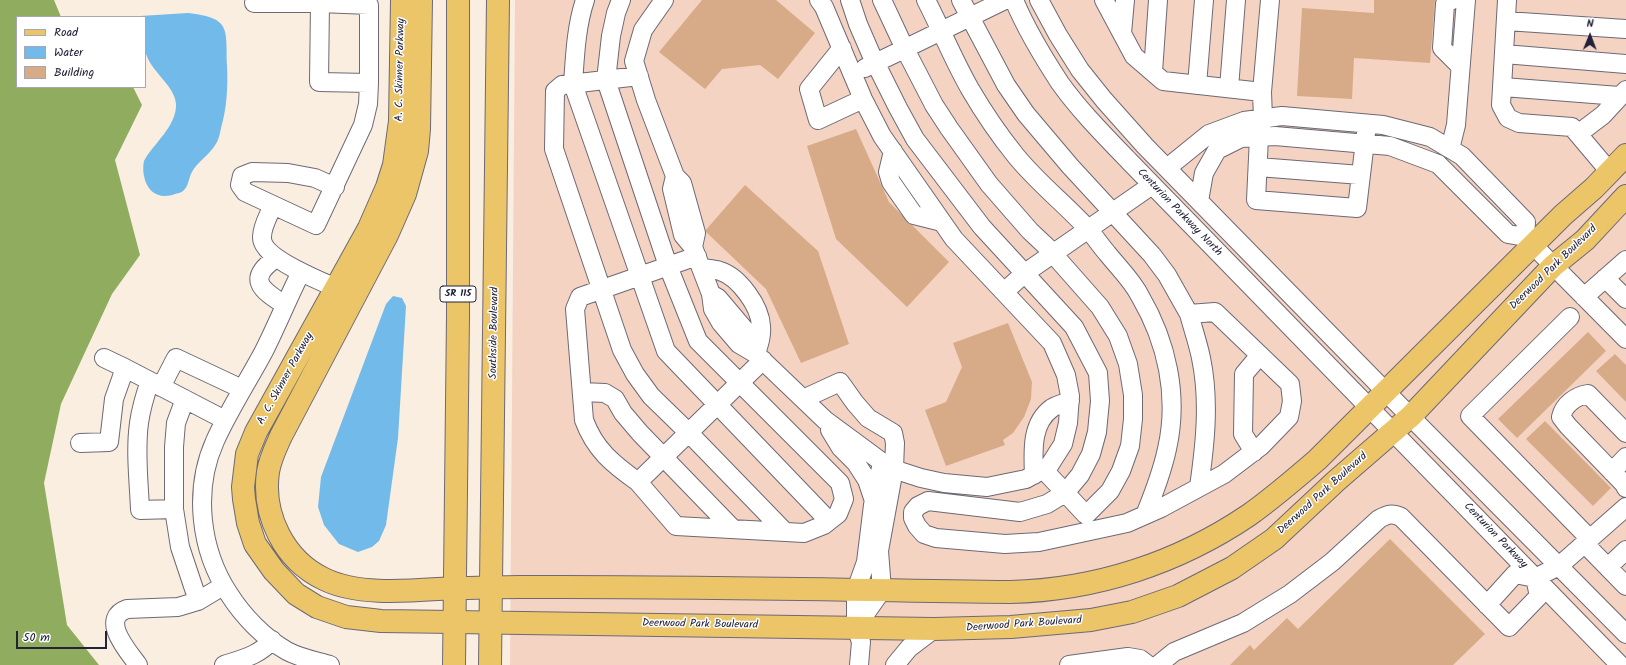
<!DOCTYPE html>
<html>
<head>
<meta charset="utf-8">
<style>
	body { margin:0 }
	#map { position:relative; width:1626px; height:665px; overflow:hidden; background:#f9eee0; font-family:Kalam,sans-serif }
	canvas { display:block }
	.legend { position:absolute; left:16px; top:16px; width:130px; height:72px; box-sizing:border-box; background:#fff; border:1px solid #a7a7b1; margin:0; padding:5px 7px; list-style:none; font-size:12px; color:#22223b }
	.legend li { display:flex; align-items:center; gap:8px; height:20px }
	.legend b { width:20px; border:1px solid #a7a7b1 }
	.north { position:absolute; left:1570px; top:16px; width:40px; height:40px; -webkit-text-stroke:3px #fff; paint-order:stroke; rotate:1deg; font-size:11px; font-weight:700; line-height:16px; text-align:center; color:#22223b }
	.north::after { content:''; display:block; margin:auto; width:14px; height:18px; background:#22223b; clip-path:polygon(50% 0,100% 100%,50% 72%,0 100%) }
	.scale { position:absolute; left:16px; top:631px; width:91px; height:18px; box-sizing:border-box; border:2px solid #22223b; border-top:0; padding-left:5px; font-size:12px; line-height:14px; white-space:nowrap; color:#22223b; -webkit-text-stroke:3px #fff; paint-order:stroke }
</style>
</head>
<body>
<div id="map">
<canvas width="1626" height="665"></canvas>
<ul class="legend">
<li><b style="height:5px;background:#ecc569"></b>Road</li>
<li><b style="height:11px;background:#72baea"></b>Water</li>
<li><b style="height:11px;background:#d7ab87"></b>Building</li>
</ul>
<div class="north">N</div>
<div class="scale">50 m</div>
</div>
<script>
const c = document.querySelector('canvas').getContext('2d');
c.lineJoin = 'round';
function fillPath(path, color) {
  c.fillStyle = color;
  c.fill(path, 'evenodd');
}
function trace(path, color, width, dash) {
  c.strokeStyle = color;
  c.lineWidth = width;
  c.lineCap = dash ? 'butt' : 'round';
  c.setLineDash(dash || []);
  c.stroke(path);
}
function label(font, color, halo, rows, align = 'center') {
  c.font = font + ' Kalam,sans-serif';
  c.lineWidth = 3;
  c.setLineDash([]);
  c.textBaseline = 'middle';
  c.strokeStyle = halo;
  c.fillStyle = color;
  for (const [text, x, y, turn = 0] of rows) {
    c.save();
    c.translate(x, y);
    c.rotate((+turn || 0) * Math.PI / 180);
    c.textAlign = isNaN(turn) ? turn : align;
    if (halo) c.strokeText(text, 0, 0);
    c.fillText(text, 0, 0);
    c.restore();
  }
}
const built = new Path2D(`
	M515,0h1111v665h-1116z`);
const forest = new Path2D(`
	M0,0h54l7,17h-44v70h116l9,18 -27,55 25,95 -28,39 -51,110 -17,79 23,142 32,40h-99z`);
const water = new Path2D(`
	M188,13c43,5 38,15 39,52 1,22 0,42 -6,63 -1,5 -2,10 -4,14 -6,12 -20,20 -25,30 -4,7 -3,14 -9,19 -2,2 -6,2 -8,3 -16,6 -28,-2 -31,-18 -1,-4 -1,-11 0,-15 9,-17 33,-35 32,-57 -1,-19 -27,-33 -31,-54 -2,-10 0,-23 0,-33h-21z
	M393,296l9,2 4,8 -8,132 -12,87 -7,16 -7,6 -14,5 -19,-8 -15,-19 -6,-18 3,-30 65,-173z`);
const building = new Path2D(`
	M702,0h74l39,33 -37,46 -18,-14 -38,4 -17,20 -46,-37z
	M1374,0h61l-5,63 -76,-5 -2,41 -55,-3 5,-88 72,5z
	M856,129l33,73 60,60 -42,45 -71,-68 -29,-93z
	M745,185l73,66 31,93 -48,19 -35,-74 -61,-58z
	M1008,323l24,59 -1,17 -7,18 -11,16 -10,7 2,5 -59,21 -21,-56 21,-8 16,-35 -9,-24z
	M1588,332l18,19 -89,87 -19,-19z
	M1615,354l11,11v37l-30,-31z
	M1545,421l66,67 -18,18 -67,-67z
	M1390,539l95,95 -32,31h-223l20,-20 4,5 33,-32 11,11z`);
const minor = new Path2D(`
	M585,0c-9,27 -10,56 -12,84l93,267 163,170
	M621,0l-5,13 -5,23 -5,44 62,186 30,75 142,142 4,16 -6,15 -14,11 -20,8 -128,-7 -38,-44 125,-122
	M664,0l-21,30 -9,31 12,39 29,76 7,7 14,50 -3,14
	M850,0l8,24 13,30 27,54 17,31 67,88 92,100 24,46 2,28 -3,31 -6,22 -11,21 -15,18 -18,11 -27,8 -92,-11 -10,5 -5,6v6l4,8 7,8 12,4 69,6 34,-2 88,-19 34,-15 63,-34 37,-28 28,-29 3,-16 -2,-17 -75,-72 -26,2 -22,-39 -15,-20 -82,-89 -44,-52 -20,-29 -45,-85
	M882,0l22,47 30,58 15,23 40,56 41,47 17,16 53,60 18,29 10,28 5,31v24l-3,27 -9,25 -11,20 -24,24 -43,-46
	M926,0c15,29 28,61 44,89 14,24 29,46 46,67 22,27 49,48 72,73 7,8 12,16 19,24 11,14 25,27 33,43 27,46 39,100 27,153 -5,23 -13,44 -22,66
	M1014,0c12,29 29,57 46,83 20,28 45,53 69,78l491,504
	M1039,0l19,35 22,35 24,30 41,46 240,245 241,243
	M1104,0l30,56 29,25 99,11
	M1270,0l-8,92 1,26 -4,19 -3,63 101,8 9,-75
	M1452,0l-7,4 -3,44 18,18
	M1507,0l-6,105 7,13 11,5 53,4 38,45
	M254,3h66
	M1506,21l120,8
	M1122,33l3,-33
	M842,48l-33,41 9,31 45,-21
	M1504,54l122,10
	M865,68l140,-68
	M1153,72l5,-72
	M639,76l-77,9 -7,6 -1,58 68,201 13,24 16,22 38,37 96,99
	M1197,85l7,-85
	M1503,87l116,9
	M1229,88l7,-88
	M1578,134l25,-19 23,-25
	M1450,149l6,-24 10,-125
	M893,151l-5,21 3,10 23,33 28,7
	M1258,167l103,8
	M1167,168l42,-34 35,-13 38,-5 101,9 47,12 32,19 64,66 -1,15
	M675,176l-3,13 11,46 10,12 18,47 2,15 8,14 18,21 17,10 69,66 65,48 31,10 23,5 43,4 39,-8 23,-13 14,-22 5,-21 2,-27 -4,-21 -14,-32 -98,-104 -72,-103 -19,-37 -39,-92 -5,-7
	M1199,201l5,-28 13,-23 24,-12 34,-2 115,10 48,18 70,70 17,3 101,102
	M273,205l-28,-13 -5,-7 2,-9 10,-4 36,1 27,5 20,9
	M276,258c-30,21 -15,32 9,47
	M701,268c6,1 13,1 19,3 19,6 40,35 41,55 1,10 -2,18 -5,28
	M301,272c-13,26 -24,53 -37,79 -16,30 -35,59 -49,90 -22,49 -15,109 14,153 14,22 35,44 58,57 13,7 29,10 43,14
	M1605,278l21,21
	M336,288c-17,-8 -75,-30 -74,-51 0,-11 7,-22 11,-32l43,20 47,-100 5,-21 1,-21 -50,-1 1,-79 49,2v78
	M1004,292l21,-19 127,-88
	M711,294l7,4 33,39 5,17
	M1584,297l42,-37
	M1189,314c4,15 9,29 12,44 9,43 4,87 -2,129
	M1570,317l-100,99 120,123
	M104,358l21,10
	M150,381c-5,14 -9,28 -11,42 -4,29 0,59 1,87l34,-1
	M161,387l15,-29 66,31
	M582,392l23,1 10,6 8,14 17,20 93,96
	M185,399l-9,24 -2,24v62l6,38 18,54
	M803,399l37,-17 15,21 13,15 25,15 2,10 -1,26 -15,82 3,39 -26,37
	M830,430l11,18 15,15 11,17 7,21
	M1626,433l-38,-39c-12,2 -24,10 -27,23l7,9 56,58 2,4
	M80,443l29,-1 5,-43 11,-31 100,52
	M1254,452l-11,-18 1,-60 16,-19
	M1612,472l14,-15
	M1034,475c-1,-24 -3,-52 18,-67 5,-3 12,-5 18,-7
	M638,482c-25,-18 -43,-32 -54,-62l-9,-111 5,-12 117,-41
	M1585,544l41,42
	M1608,567l18,-17
	M1487,605l28,-31 20,4 24,-12 67,-59
	M138,665c-10,-14 -39,-46 -11,-56l51,-2 20,-6 25,-15
	M224,665c18,-6 36,-10 48,-25
	M859,665l2,-23 -5,-15v-37l10,-28 7,-57 9,-42
	M895,665l14,-17 25,-19
	M1069,665l59,-8 12,2 8,6
	M1158,665l16,-13 69,-29 47,-29 42,-32 47,-43c9,-5 13,-6 22,-2l108,110 30,-31 -4,-18`);
const major = new Path2D(`
	M402,0l-2,121 -6,44 -7,22 -18,41 -113,204 -9,22 -4,33 1,12 4,24 7,21 19,27 22,23 21,13 29,10 35,4 73,1 480,7 77,-2 80,-7 41,-8 46,-16 54,-28 42,-29 62,-58 75,-65 142,-150 32,-26 41,-44
	M421,0l-2,129 -2,22 -12,43 -18,41 -106,201c-5,11 -11,23 -13,36 -6,43 16,88 56,107 36,18 92,11 131,9 22,0 43,-1 65,-1 163,-1 327,3 490,5 86,-2 168,-29 239,-77 24,-17 46,-36 68,-55l246,-245 31,-27 32,-33`);
const highway = new Path2D(`
	M454,665l4,-349v-316
	M490,665l8,-665`);
const shields = [
	[458,294,36]
];
const shieldNames = [
	["SR 115",458,294]
];
const streetNames = [
	["A. C. Skinner Parkway",401,70,-89],
	["Centurion Parkway North",1179,213,46],
	["Deerwood Park Boulevard",1554,268,-44],
	["Southside Boulevard",495,333,-89],
	["A. C. Skinner Parkway",286,379,-61],
	["Deerwood Park Boulevard",1323,494,-42],
	["Centurion Parkway",1495,536,46],
	["Deerwood Park Boulevard",700,625,1],
	["Deerwood Park Boulevard",1024,625,-4]
];
fillPath(built, '#f5d3c2');
fillPath(forest, '#90ac5f');
fillPath(water, '#72baea');
fillPath(building, '#d7ab87');
trace(minor, '#6d6975', 20);
trace(major, '#6d6975', 24);
trace(highway, '#6d6975', 24);
trace(minor, '#fff', 18);
trace(major, '#ecc569', 22);
trace(highway, '#ecc569', 22);
for (const [x, y, w] of shields) {
  const box = new Path2D();
  box.roundRect(x - w / 2, y - 8, w, 16, 3);
  c.fillStyle = '#fff';
  c.fill(box);
  trace(box, '#22223b', 1);
}
label('bold 10px', '#22223b', null, shieldNames);
label('11px', '#22223b', '#fff', streetNames);
</script>
</body>
</html>
